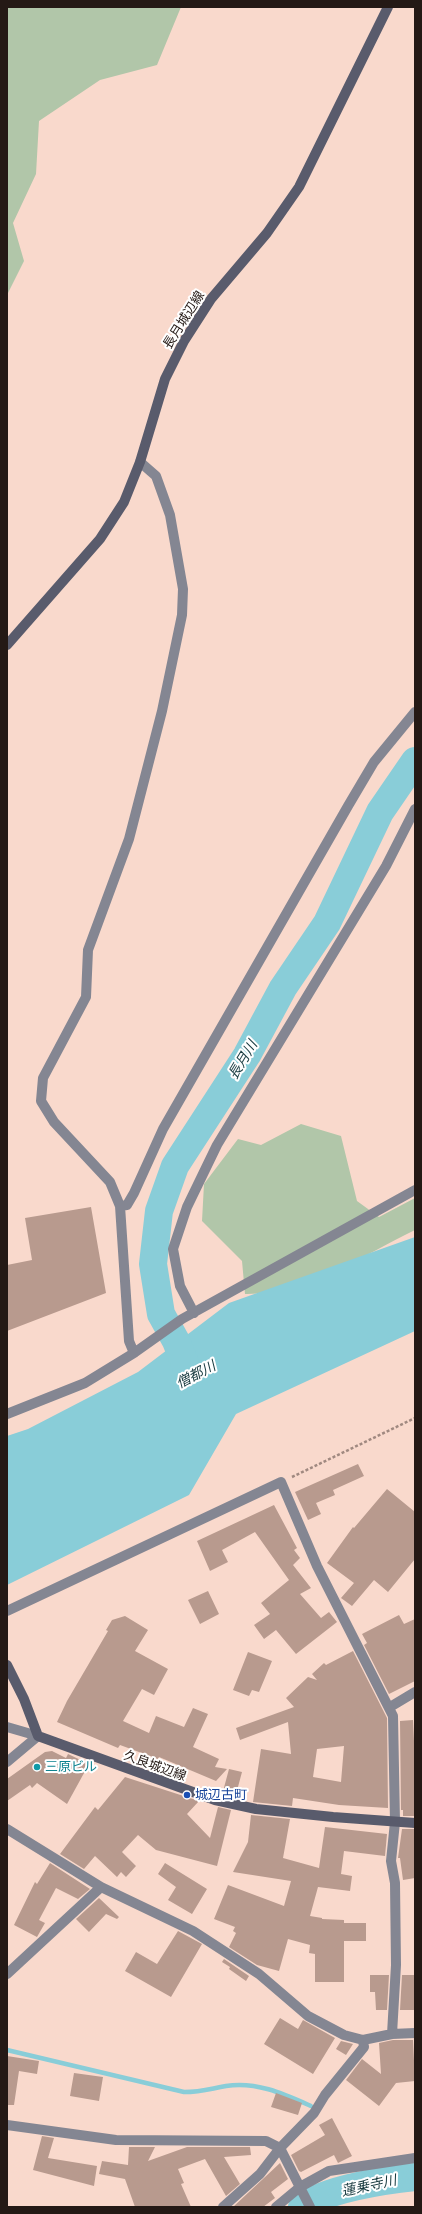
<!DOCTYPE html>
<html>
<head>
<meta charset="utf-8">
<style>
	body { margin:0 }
	#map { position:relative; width:422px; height:2214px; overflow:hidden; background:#f9d9cc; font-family:Raleway,sans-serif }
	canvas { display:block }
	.frame { position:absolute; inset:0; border:8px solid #241915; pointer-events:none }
</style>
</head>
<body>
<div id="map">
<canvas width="422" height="2214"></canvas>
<div class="frame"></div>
</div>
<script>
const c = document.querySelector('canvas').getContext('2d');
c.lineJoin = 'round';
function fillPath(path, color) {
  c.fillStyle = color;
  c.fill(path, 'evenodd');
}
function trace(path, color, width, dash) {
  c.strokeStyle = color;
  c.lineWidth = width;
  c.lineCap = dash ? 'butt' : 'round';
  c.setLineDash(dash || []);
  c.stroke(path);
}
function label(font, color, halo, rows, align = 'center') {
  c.font = font + ' Raleway,"Noto Sans JP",sans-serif';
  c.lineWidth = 4;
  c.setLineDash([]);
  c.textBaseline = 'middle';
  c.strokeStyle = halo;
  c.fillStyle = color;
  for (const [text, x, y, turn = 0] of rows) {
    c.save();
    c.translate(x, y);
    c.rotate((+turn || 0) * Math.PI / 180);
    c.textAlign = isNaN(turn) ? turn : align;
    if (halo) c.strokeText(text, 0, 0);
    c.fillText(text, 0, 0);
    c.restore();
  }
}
const green = new Path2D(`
	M7,7h174l-24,58 -57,15 -61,41 -3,53 -23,49 11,38 -17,34z
	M301,1124l40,12 16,65 22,16 36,-19v32c-51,25 -112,65 -170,64l-3,-33 -40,-40 2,-37 34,-45 23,6z`);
const water = new Path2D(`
	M415,1237v94l-179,83 -47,81 -182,90v-149l21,-7 110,-57 91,-69z`);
const stream = new Path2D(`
	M7,2050l177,42c17,0 25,-3 42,-6 30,-5 58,8 85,20`);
const river = new Path2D(`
	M190,1376l-14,-35 -15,-27 -8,-50 6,-53 16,-45 72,-111 36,-67 44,-65 53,-111 35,-51
	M302,2207c24,-18 83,-27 113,-30`);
const building = new Path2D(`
	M91,1207l15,86 -99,38v-66l25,-5 -7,-42z
	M358,1464l6,12 -31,14 2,5 -19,8 5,11 -13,6 -13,-28z
	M387,1489l28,23v47l-27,33 -14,-12 -22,26 -11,-8 13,-15 -27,-20 26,-36 1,1z
	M274,1505l23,43 -3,2 6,8 -7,7 18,23 -11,6 21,24 8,-6 8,10 -41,32 -20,-24 -12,9 -10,-14 16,-11 -9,-11 28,-23 -34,-48 -33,18 6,12 -18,9 -13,-30z
	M208,1591l11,23 -19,10 -12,-24z
	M399,1615l5,9 11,-5v62l-26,13 -25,-49 3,-2 -5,-9z
	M125,1616l23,14 -13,21 33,18 -14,26 -12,-6 -19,32 26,12 7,-17 28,11 9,-19 15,6 -15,33 26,12 -4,8 12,2 -11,12 -57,-24 -1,2 -38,-14 -2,3 -61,-26 10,-21 41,-70 -2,-1 6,-10z
	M353,1651l34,67 1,90 -49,-3 -46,-7 -1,8 -39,-4 8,-53 30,5 -3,-32 -48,18 -4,-12 58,-21 -8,-9 22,-21 9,3 -5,-6 12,-11 2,2zM344,1746l-3,36 -28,-5 4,-28z
	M248,1652l24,9 -13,31 -7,-2 -3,6 -16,-6z
	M413,1720l2,42v54h-12v-6h-2l-1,-89z
	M52,1751l14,7 2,-4 21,10 -22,40 -30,-21 -5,5 -2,-3 -23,16v-22l38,-27z
	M229,1769l13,3 -7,26 -13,-3z
	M125,1777l74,24 -12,13 23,24 8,-31 13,3 -14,56 -61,-16 -18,-15 -16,17 14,14 -10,11 -5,-5 -4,5 -22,-21 -11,13 -24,-15 35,-47 3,3z
	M251,1815l39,4 -7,39 36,10 6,-41 62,7 -2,22 -41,-5 -3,23 11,2 -2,15 -32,-4 -8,29 12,2v1l22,1v3h22v18h-22v41h-29v-28l-6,-1 1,-8 -22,-6 -9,32 -22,-6 -28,-18 7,-14 -3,-2 2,-4 -21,-8 14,-34 56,21 7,-25 -58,-9 15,-30z
	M402,1829h13v49l-12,2 -3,-22h-2z
	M50,1863l40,26 -12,10 -22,-11 -17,32 6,3 -8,14 -23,-12 21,-43 2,2z
	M165,1863l42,26 -15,25 -24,-14 8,-13 -18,-13z
	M99,1898l20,19 -2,2 -11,-5 -17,18 -13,-13z
	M178,1931l24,13 -31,53 -46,-26 11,-19 21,12z
	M224,1959l25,17 -3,5 -17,-12 1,-2 -8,-5z
	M370,1975h19l-2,35h-11l-1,-18h-5z
	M402,1975h13v35h-15z
	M280,2018l18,11 5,-9 32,18 -22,36 -49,-30z
	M393,2040h20l2,41 -19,2 -17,23 -33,-26 16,-21 19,15 -2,-31z
	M341,2041l12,3 -7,11 -10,-6z
	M7,2056l32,5 -2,13 -18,-3 -5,34h-7z
	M74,2073l29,4 -4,24 -29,-5z
	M276,2093l26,10 -4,12 -27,-8z
	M332,2118l20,38 -14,7 -4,-8 -33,17 -2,-1 -8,-16 34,-20 -6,-10z
	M42,2136l12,2 -6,20 49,8 -3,20 -61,-16z
	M129,2147h26l-7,14 39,-14h63l1,8 -27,2 16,27 -14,12 -21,-37 -27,10 6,14 -3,1 10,23h-56l-10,-28 -26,-5 3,-13 26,4z
	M280,2163l8,16 -17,13 4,6 -12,9h-30z`);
const path = new Path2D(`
	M292,1477l123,-59`);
const street = new Path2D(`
	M120,1206l7,-1 7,-12 29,-64 185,-323 26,-44 41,-50
	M194,1313l-14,-27 -7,-37 14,-42 30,-62 169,-279 29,-57
	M134,1353l-5,-12 -9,-135 -10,-24 -56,-60 -13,-21 2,-23 43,-81 2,-47 41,-111 33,-128 20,-96 1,-26 -13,-74 -14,-39 -16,-14
	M7,1414l78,-31 49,-30 48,-34 233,-129
	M7,1611l274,-129 36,84 76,150 2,106 -4,39 4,22 1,82 -4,69
	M390,1707l25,-15
	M7,1727l31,9
	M7,1762l31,-26
	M7,1829l94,58 92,44 66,43 49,42 36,19 19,5 29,-6 23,-1
	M7,1974l94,-87
	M7,2125l109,15 150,1 14,7 30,59
	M223,2207l37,-33 20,-26 34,-35 11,-18 39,-48 -1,-7
	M276,2207l24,-20 29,-16 86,-13`);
const secondary = new Path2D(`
	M7,645l93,-106 24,-37 16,-40 25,-83 19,-38 27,-42 56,-66 32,-46 89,-180
	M7,1665l17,34 14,37 177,64 41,9 77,8 82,6`);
const markers = [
	[37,1767,4,"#0f9aa8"],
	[187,1795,4,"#1a4fb4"]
];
const streetNames = [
	["長月城辺線",184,320,-58],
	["久良城辺線",155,1766,20]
];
const cultureNames = [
	["三原ビル",45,1767]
];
const transitNames = [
	["城辺古町",195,1795]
];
const waterNames = [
	["長月川",243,1060,-59],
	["僧都川",196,1375,-28],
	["蓮乗寺川",369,2186,-12]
];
fillPath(green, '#b1c6a9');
fillPath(water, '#89cdd8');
trace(stream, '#89cdd8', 4.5);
trace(river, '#89cdd8', 28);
fillPath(building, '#b89a8e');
trace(path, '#a08980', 2.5, [3, 2]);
trace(street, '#848692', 10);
trace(secondary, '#595b6c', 10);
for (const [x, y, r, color] of markers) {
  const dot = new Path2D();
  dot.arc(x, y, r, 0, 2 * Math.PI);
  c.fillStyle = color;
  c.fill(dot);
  trace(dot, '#fff', 1.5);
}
label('13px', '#241915', '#fff', streetNames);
label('13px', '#0d838f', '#fff', cultureNames, 'left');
label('13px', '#164399', '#fff', transitNames, 'left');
label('italic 14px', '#193b40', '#fff', waterNames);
</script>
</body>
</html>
